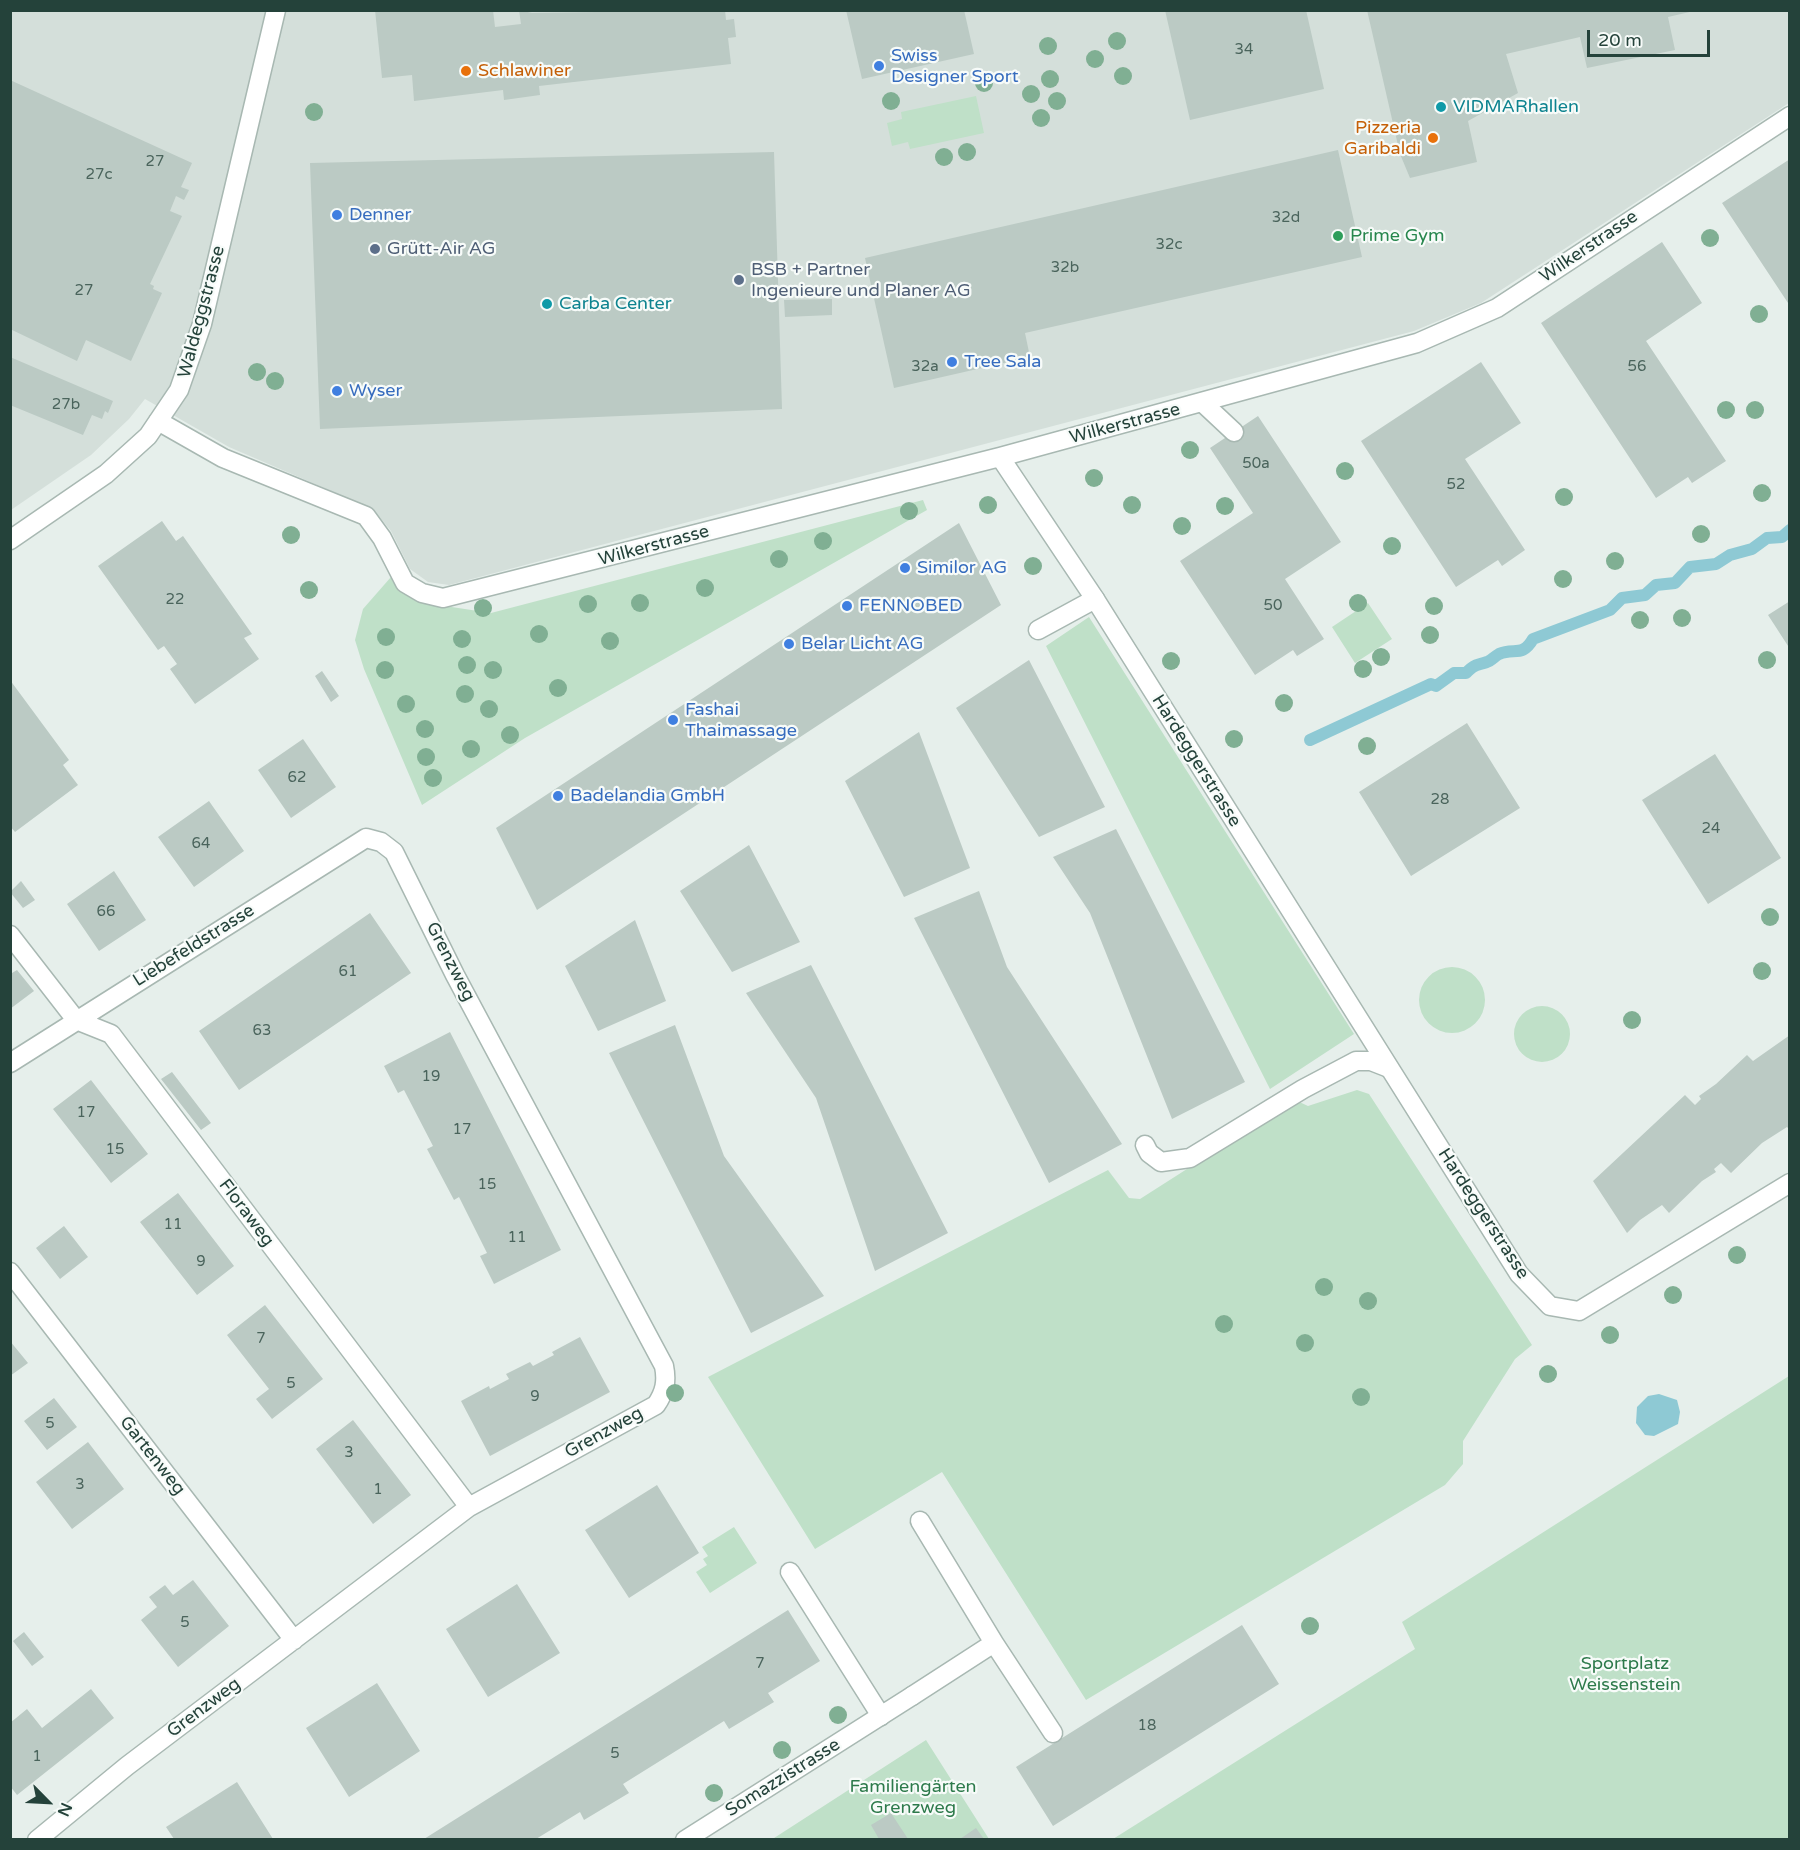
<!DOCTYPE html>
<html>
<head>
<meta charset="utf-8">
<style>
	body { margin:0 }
	#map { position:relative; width:1800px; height:1850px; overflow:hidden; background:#e6efeb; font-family:"Varela Round",sans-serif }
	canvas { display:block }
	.frame { position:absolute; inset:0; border:12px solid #24423a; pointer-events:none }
	.north { position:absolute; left:18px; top:1772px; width:60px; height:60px; -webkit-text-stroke:4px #f7fbf9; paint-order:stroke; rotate:114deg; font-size:16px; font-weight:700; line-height:24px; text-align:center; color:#24423a }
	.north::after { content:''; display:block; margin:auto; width:21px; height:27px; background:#24423a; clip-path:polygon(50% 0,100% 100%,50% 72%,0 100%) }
	.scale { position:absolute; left:1587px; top:30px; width:123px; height:27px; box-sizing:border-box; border:3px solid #24423a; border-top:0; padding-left:8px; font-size:18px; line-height:21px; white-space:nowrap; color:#24423a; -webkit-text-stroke:4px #f7fbf9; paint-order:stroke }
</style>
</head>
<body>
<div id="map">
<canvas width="1800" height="1850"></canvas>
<div class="frame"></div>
<div class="north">N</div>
<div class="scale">20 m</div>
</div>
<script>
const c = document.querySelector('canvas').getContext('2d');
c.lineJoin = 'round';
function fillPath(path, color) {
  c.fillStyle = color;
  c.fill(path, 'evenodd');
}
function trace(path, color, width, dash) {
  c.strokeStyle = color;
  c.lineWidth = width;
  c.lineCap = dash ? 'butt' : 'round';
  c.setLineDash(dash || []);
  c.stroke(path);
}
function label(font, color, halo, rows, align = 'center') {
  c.font = font + ' "Varela Round",sans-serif';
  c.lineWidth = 4.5;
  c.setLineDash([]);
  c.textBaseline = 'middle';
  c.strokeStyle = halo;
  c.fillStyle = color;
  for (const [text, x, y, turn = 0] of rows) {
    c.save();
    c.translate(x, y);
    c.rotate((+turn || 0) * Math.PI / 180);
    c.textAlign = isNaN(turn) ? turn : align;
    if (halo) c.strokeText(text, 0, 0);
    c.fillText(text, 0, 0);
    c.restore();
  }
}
const built = new Path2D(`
	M11,11h1778v92l-308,200 -67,28 -965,254 -21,-3 -18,-13 -19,-38 -18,-22 -144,-62 -84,-48 -16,20 -38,36 -80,55z`);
const green = new Path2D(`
	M976,96l8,37 -74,16 -2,-7 -16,4 -5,-23 15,-4 -1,-7z
	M923,500l4,10 -402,228 -103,67 -58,-136 -9,-29 8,-31 28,-32 2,5 26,20 72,11z
	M1368,603l24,36 -37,24 -23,-36z
	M1089,617l265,417 -84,55 -224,-443z
	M1419 1000a33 33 0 1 1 66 0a33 33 0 1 1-66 0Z
	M1514 1034a28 28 0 1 1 56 0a28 28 0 1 1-56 0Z
	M1357,1090l12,4 163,251 -17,14 -52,82v23l-18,21 -359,215 -144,-228 -127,77 -107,-172 400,-207 21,28 11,1 155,-99 13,6z
	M1789,1376v463h-676l302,-190 -13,-27z
	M734,1527l23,36 -47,30 -14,-21 11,-7 -4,-6 5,-3 -6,-9z
	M926,1740l63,99 -218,1z`);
const water = new Path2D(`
	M1659,1394l18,6 3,12 -2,12 -24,12 -9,-1 -9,-12 1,-16 11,-11z`);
const stream = new Path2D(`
	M1310,740l121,-56 5,2 18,-13h12c9,-9 9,-7 21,-11 4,-1 8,-6 12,-8 15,-7 23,4 34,-15l77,-29 12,-12 23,-3 11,-10 19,-2 15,-16 26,-3 14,-9 22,-6 15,-11 15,-1 8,-7`);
const building = new Path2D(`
	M375,10h118l2,17 26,-3 -2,-14 13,3 193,-3 1,10 8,-1 2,18 -8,1 3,26 -192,22 1,9 -36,5 -1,-10 -89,11 -2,-26 -30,3z
	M846,10h118l10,44 -112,25z
	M1165,10h141l18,79 -134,31z
	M1367,10h327v1l-26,6 7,33 -88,18 -7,-31 -74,17 12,39 -50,28 9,41 -67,16 -10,-24z
	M10,80l182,83 -11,24 8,3 -5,10 -8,-4 -6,15 12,5 -32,68 4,2 -1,3 9,4 -31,68 -45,-21 -9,21 -67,-32z
	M1338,150l24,107 -337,76 5,24 -136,31 -29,-130z
	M774,152l8,257 -462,20 -10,-266z
	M1790,159v147l-68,-103z
	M1662,242l40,61 -56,38 80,120 -34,22 -4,-6 -32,21 -115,-175z
	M832,299v16l-47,2 -1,-17z
	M10,357l103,44 -5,12 -3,-2 -3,8 -10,-4 -9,20 -73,-30z
	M1481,362l40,61 -56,36 60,91 -23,16 -4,-6 -42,27 -95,-146z
	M1258,416l83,126 -56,37 39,60 -27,17 -4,-6 -38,25 -75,-114 73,-48 -43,-65z
	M162,521l14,20 7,-5 69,98 -8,4 15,21 -64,45 -25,-35 7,-5 -13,-18 -6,4 -60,-84z
	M959,523l42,82 -464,305 -41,-82z
	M1790,601v48l-22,-34z
	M1029,660l76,147 -66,30 -83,-129z
	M322,671l17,25 -8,6 -16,-26z
	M10,680l59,80 -6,5 15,20 -63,47 -5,-6z
	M1467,723l53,85 -109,68 -52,-84z
	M919,732l51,136 -66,29 -59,-116z
	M303,739l33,48 -45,31 -33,-48z
	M1715,754l66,104 -73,46 -66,-104z
	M209,801l35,50 -50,36 -36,-50z
	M1116,829l129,253 -73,37 -82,-206 -37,-56z
	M749,845l51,97 -68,30 -52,-81z
	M114,871l32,49 -47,31 -32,-47z
	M21,881l14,19 -12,8 -13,-16z
	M979,891l28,76 115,177 -73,39 -135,-265z
	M370,913l41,60 -172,117 -40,-59z
	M635,920l31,81 -68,30 -33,-65z
	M811,965l137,268 -73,38 -59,-173 -70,-105z
	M17,970l17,21 -24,18v-38l2,2z
	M675,1025l49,131 100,140 -73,37 -142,-280z
	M450,1032l111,218 -67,34 -14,-28 7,-3 -28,-56 -5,3 -27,-51 6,-3 -29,-56 -6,3 -14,-27z
	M1790,1035v95l-3,-3 -25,16 -31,30 -10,-10 -7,6 2,3 -14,9 -33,32 -7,-8 -22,15 -13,13 -34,-52 92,-86 10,10 6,-6 -2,-3 17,-12 31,-29 6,6z
	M172,1072l39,51 -10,7 -40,-51z
	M91,1080l57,74 -37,29 -58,-74z
	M178,1193l56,73 -37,29 -57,-73z
	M64,1226l24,31 -28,22 -24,-31z
	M265,1305l58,74 -51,40 -16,-20 13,-10 -42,-54z
	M580,1337l30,55 -120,64 -29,-55 28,-15 1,3 19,-10 -3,-5 24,-12 3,4 21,-11 -2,-3z
	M10,1341l18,22 -18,13z
	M54,1398l23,29 -30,23 -23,-29z
	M353,1420l58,75 -38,29 -57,-75z
	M88,1442l36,47 -52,40 -36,-47z
	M657,1485l42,68 -70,45 -44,-68z
	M193,1580l36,46 -51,41 -37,-47 16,-13 -8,-10 16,-12 8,10z
	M517,1584l43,69 -72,44 -42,-68z
	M788,1610l32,51 -52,32 6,9 -45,27 -5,-8 -101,63 6,9 -45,27 -4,-8 -44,27h-112z
	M1242,1625l37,59 -226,142 -37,-59z
	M24,1632l20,25 -12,9 -19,-25z
	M377,1683l43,68 -71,46 -43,-69z
	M91,1689l23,29 -97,77 -7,-9v-63l17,-14 15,19z
	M237,1782l36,57h-99l-8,-12z
	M891,1813l17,26h-29l-8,-14z
	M976,1828l8,11h-24z`);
const service = new Path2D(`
	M1038,630l57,-31
	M1145,1145l4,8 12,9 29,-4 113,-69 53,-28h15l18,7
	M920,1521l74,122
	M790,1572l91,144
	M912,1696l82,-53 59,90`);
const minor = new Path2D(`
	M1203,403l31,29
	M158,421l65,37 143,58 16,22 23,45 17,10 21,5 557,-141 417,-114 80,-35 293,-192
	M1000,457l95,142 424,675 31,32 29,5 211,-128
	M10,540l96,-66 42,-38 31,-46 23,-66 74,-314
	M10,935l66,85 35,14 358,473
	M10,1063l356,-225 15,4 13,10 61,123 209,391c3,15 1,26 -8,39l-187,102 -342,259 -90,74
	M10,1272l284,368
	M685,1840l227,-144`);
const trees = [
	[1117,41],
	[1048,46],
	[1095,59],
	[1123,76],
	[1050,79],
	[984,83],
	[1031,94],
	[891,101],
	[1057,101],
	[314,112],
	[1041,118],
	[967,152],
	[944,157],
	[1710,238],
	[1759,314],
	[257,372],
	[275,381],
	[1726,410],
	[1755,410],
	[1190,450],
	[1345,471],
	[1094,478],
	[1762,493],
	[1564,497],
	[988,505],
	[1132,505],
	[1225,506],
	[909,511],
	[1182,526],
	[1701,534],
	[291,535],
	[823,541],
	[1392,546],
	[779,559],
	[1615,561],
	[1033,566],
	[1563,579],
	[705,588],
	[309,590],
	[640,603],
	[1358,603],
	[588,604],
	[1434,606],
	[483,608],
	[1682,618],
	[1640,620],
	[539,634],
	[1430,635],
	[386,637],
	[462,639],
	[610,641],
	[1381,657],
	[1767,660],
	[1171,661],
	[467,665],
	[1363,669],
	[385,670],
	[493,670],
	[558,688],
	[465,694],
	[1284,703],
	[406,704],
	[489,709],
	[425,729],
	[510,735],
	[1234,739],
	[1367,746],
	[471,749],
	[426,757],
	[433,778],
	[1770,917],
	[1762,971],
	[1632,1020],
	[1737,1255],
	[1324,1287],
	[1673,1295],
	[1368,1301],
	[1224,1324],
	[1610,1335],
	[1305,1343],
	[1548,1374],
	[675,1393],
	[1361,1397],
	[1310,1626],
	[838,1715],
	[782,1750],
	[714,1793]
];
const markers = [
	[879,66,6,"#3f7fe0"],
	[466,71,6,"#e8710a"],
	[1441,107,6,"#0f9aa8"],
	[1433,138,6,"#e8710a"],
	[337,215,6,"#3f7fe0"],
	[1338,236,6,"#2e9e5b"],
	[375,249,6,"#5c6f8a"],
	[739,280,6,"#5c6f8a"],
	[547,304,6,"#0f9aa8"],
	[952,362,6,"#3f7fe0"],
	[337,391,6,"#3f7fe0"],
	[905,568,6,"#3f7fe0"],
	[847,606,6,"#3f7fe0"],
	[789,644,6,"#3f7fe0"],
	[673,720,6,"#3f7fe0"],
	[558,796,6,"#3f7fe0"]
];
const numberNames = [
	["34",1244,50],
	["27",155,162],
	["27c",99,175],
	["32d",1286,218],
	["32c",1169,245],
	["32b",1065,268],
	["27",84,291],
	["32a",925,367],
	["56",1637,367],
	["27b",66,405],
	["50a",1256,464],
	["52",1456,485],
	["22",175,600],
	["50",1273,606],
	["62",297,778],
	["28",1440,800],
	["24",1711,829],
	["64",201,844],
	["66",106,912],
	["61",348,972],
	["63",262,1031],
	["19",431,1077],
	["17",86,1113],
	["17",462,1130],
	["15",115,1150],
	["15",487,1185],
	["11",173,1225],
	["11",517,1238],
	["9",201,1262],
	["7",261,1339],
	["5",291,1384],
	["9",535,1397],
	["5",50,1424],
	["3",349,1453],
	["3",80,1485],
	["1",378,1490],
	["5",185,1623],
	["7",760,1664],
	["18",1147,1726],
	["5",615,1754],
	["1",37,1757]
];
const shopNames = [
	["Swiss",891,56],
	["Designer Sport",891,77],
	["Denner",349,215],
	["Tree Sala",964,362],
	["Wyser",349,391],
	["Similor AG",917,568],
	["FENNOBED",859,606],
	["Belar Licht AG",801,644],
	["Fashai",685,710],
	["Thaimassage",685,731],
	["Badelandia GmbH",570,796]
];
const foodNames = [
	["Schlawiner",478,71],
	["Pizzeria",1421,128,"right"],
	["Garibaldi",1421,149,"right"]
];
const cultureNames = [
	["VIDMARhallen",1453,107],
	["Carba Center",559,304]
];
const leisureNames = [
	["Prime Gym",1350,236]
];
const streetNames = [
	["Wilkerstrasse",1589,247,-34],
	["Waldeggstrasse",202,312,-75],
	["Wilkerstrasse",1125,424,-15],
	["Wilkerstrasse",654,546,-15],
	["Hardeggerstrasse",1196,761,58],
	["Liebefeldstrasse",194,946,-32],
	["Grenzweg",450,962,63],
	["Floraweg",246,1213,53],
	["Hardeggerstrasse",1483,1214,57],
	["Grenzweg",604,1433,-29],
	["Gartenweg",152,1456,52],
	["Grenzweg",204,1708,-37],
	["Somazzistrasse",783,1778,-32]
];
const serviceNames = [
	["Grütt-Air AG",387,249],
	["BSB + Partner",751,270],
	["Ingenieure und Planer AG",751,291]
];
const parkNames = [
	["Sportplatz",1625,1664],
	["Weissenstein",1625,1685],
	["Familiengärten",913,1787],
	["Grenzweg",913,1808]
];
fillPath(built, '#d4dfda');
fillPath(green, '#bfe0c8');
fillPath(water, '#8ec9d4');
trace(stream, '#8ec9d4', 12);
fillPath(building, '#bbcac4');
trace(service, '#a8b8b2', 21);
trace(minor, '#a8b8b2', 21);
trace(service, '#fff', 18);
trace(minor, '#fff', 18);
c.fillStyle = '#80af93';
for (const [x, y] of trees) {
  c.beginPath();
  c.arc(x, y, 9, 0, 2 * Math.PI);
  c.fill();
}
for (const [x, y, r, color] of markers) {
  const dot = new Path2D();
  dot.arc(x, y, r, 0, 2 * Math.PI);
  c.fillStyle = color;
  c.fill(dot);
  trace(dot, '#f7fbf9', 2);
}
label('15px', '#4a645c', null, numberNames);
label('18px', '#366cbe', '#f7fbf9', shopNames, 'left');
label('18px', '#c56008', '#f7fbf9', foodNames, 'left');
label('18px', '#0d838f', '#f7fbf9', cultureNames, 'left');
label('18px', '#27864d', '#f7fbf9', leisureNames, 'left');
label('18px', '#24423a', '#f7fbf9', streetNames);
label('18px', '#4e5e75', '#f7fbf9', serviceNames, 'left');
label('18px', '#2d7a4b', '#f7fbf9', parkNames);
</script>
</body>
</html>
